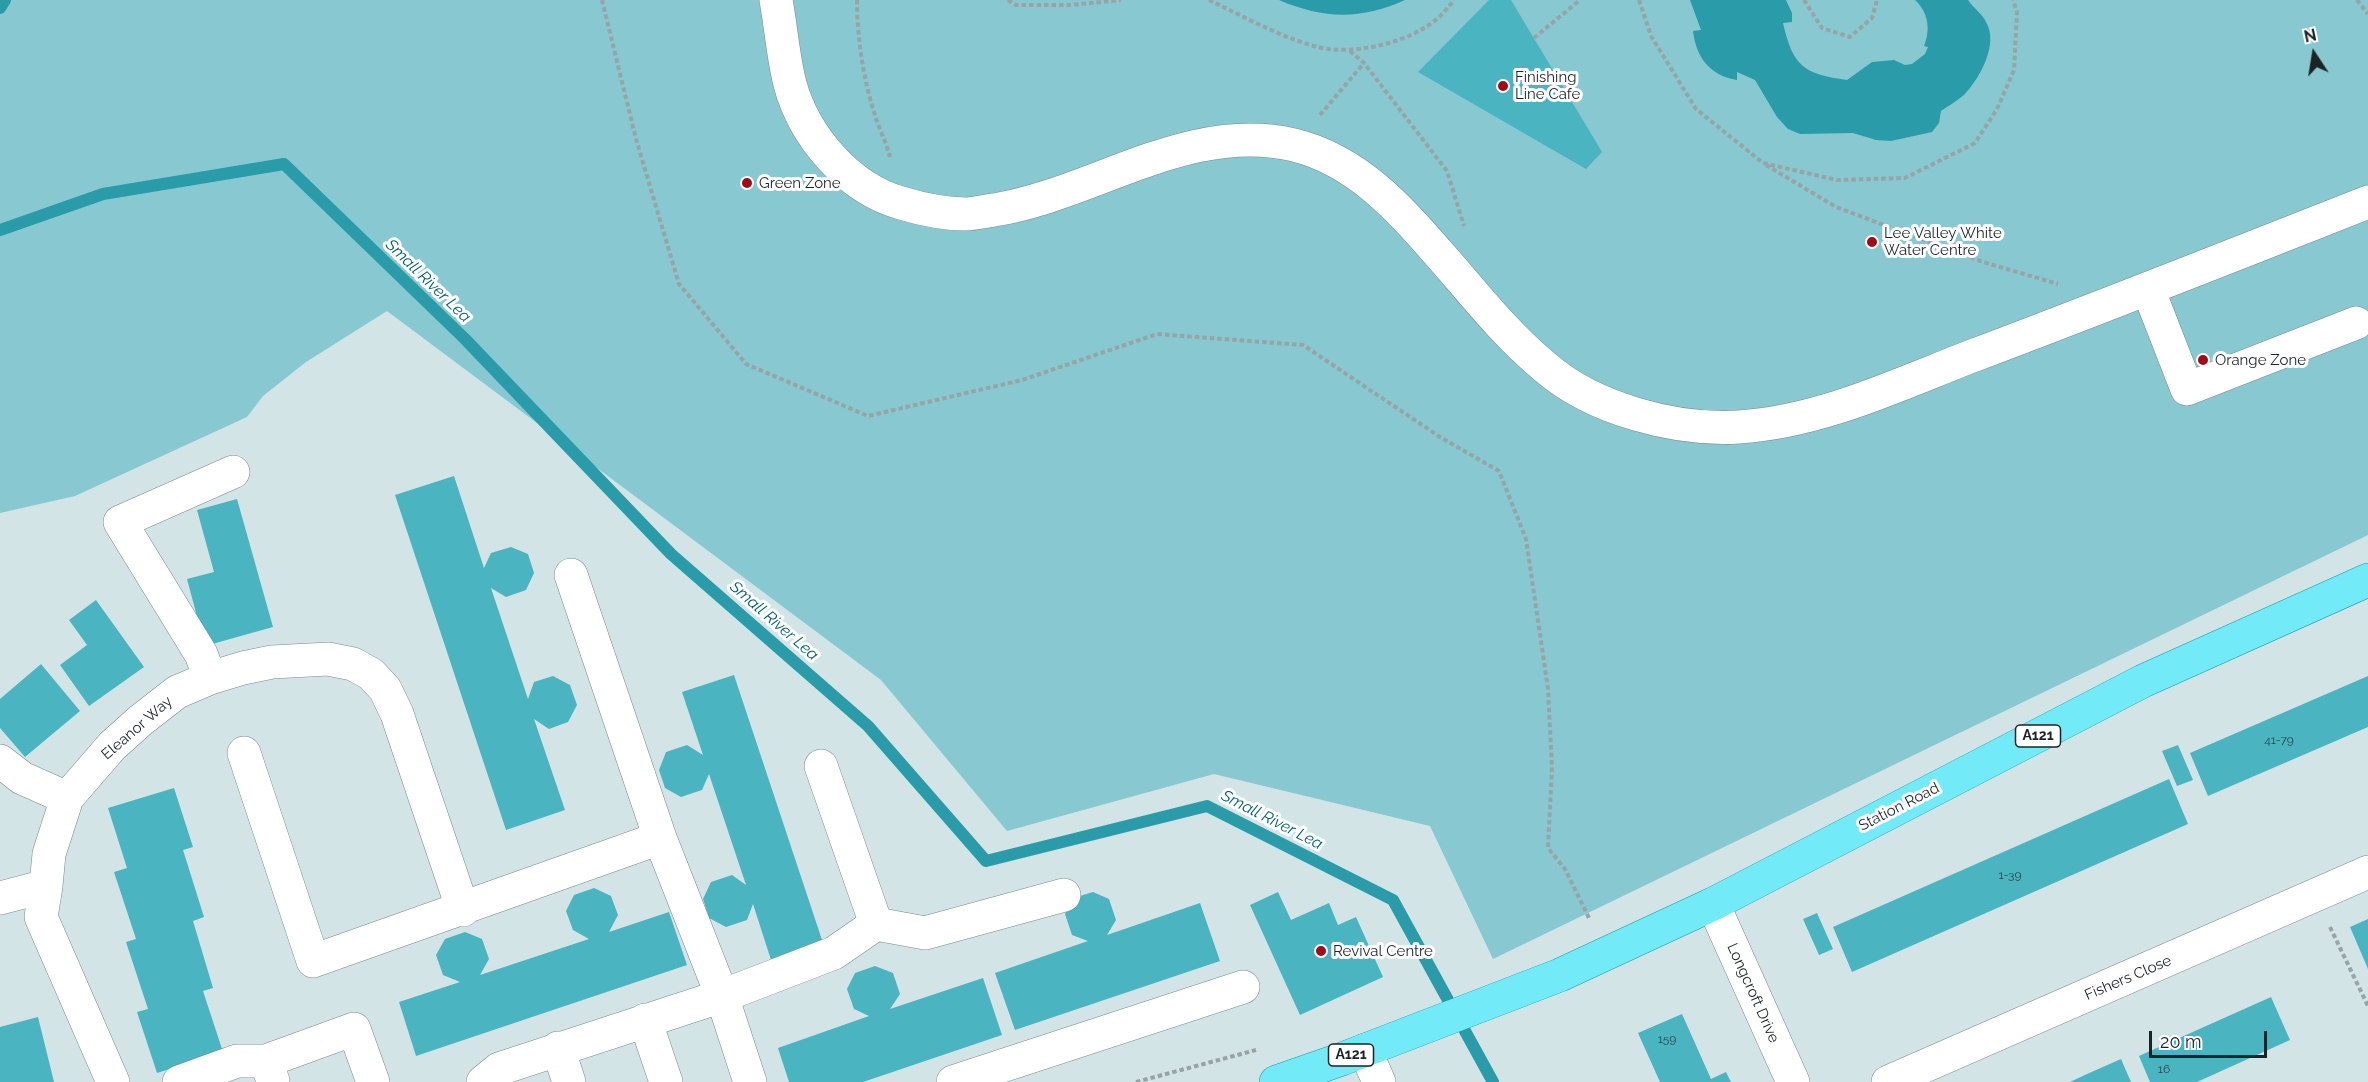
<!DOCTYPE html>
<html>
<head>
<meta charset="utf-8">
<style>
	body { margin:0 }
	#map { position:relative; width:2368px; height:1082px; overflow:hidden; background:#d2e4e6; font-family:Raleway,sans-serif }
	canvas { display:block }
	.north { position:absolute; left:2284px; top:24px; width:60px; height:60px; -webkit-text-stroke:4px #fff; paint-order:stroke; rotate:348deg; font-size:16px; font-weight:700; line-height:24px; text-align:center; color:#1c2324 }
	.north::after { content:''; display:block; margin:auto; width:21px; height:27px; background:#1c2324; clip-path:polygon(50% 0,100% 100%,50% 72%,0 100%) }
	.scale { position:absolute; left:2149px; top:1031px; width:118px; height:27px; box-sizing:border-box; border:3px solid #1c2324; border-top:0; padding-left:8px; font-size:18px; line-height:21px; white-space:nowrap; color:#1c2324; -webkit-text-stroke:4px #fff; paint-order:stroke }
</style>
</head>
<body>
<div id="map">
<canvas width="2368" height="1082"></canvas>
<div class="north">N</div>
<div class="scale">20 m</div>
</div>
<script>
const c = document.querySelector('canvas').getContext('2d');
c.lineJoin = 'round';
function fillPath(path, color) {
  c.fillStyle = color;
  c.fill(path, 'evenodd');
}
function trace(path, color, width, dash) {
  c.strokeStyle = color;
  c.lineWidth = width;
  c.lineCap = dash ? 'butt' : 'round';
  c.setLineDash(dash || []);
  c.stroke(path);
}
function label(font, color, halo, rows, align = 'center') {
  c.font = font + ' Raleway,sans-serif';
  c.lineWidth = 6;
  c.setLineDash([]);
  c.textBaseline = 'middle';
  c.strokeStyle = halo;
  c.fillStyle = color;
  for (const [text, x, y, turn = 0] of rows) {
    c.save();
    c.translate(x, y);
    c.rotate((+turn || 0) * Math.PI / 180);
    c.textAlign = isNaN(turn) ? turn : align;
    if (halo) c.strokeText(text, 0, 0);
    c.fillText(text, 0, 0);
    c.restore();
  }
}
const green = new Path2D(`
	M0,0h2368v535l-875,424 -63,-133 -216,-52 -207,57 -126,-151 -494,-369 -81,51 -43,34 -16,21 -172,79 -75,17z`);
const water = new Path2D(`
	M1279,0h126c-44,20 -82,19 -126,0z
	M1690,0h96l6,13v9l-9,1c10,44 21,51 64,57l25,-18 22,-2 11,5 7,-1 13,-10 3,-7 -4,-1c7,-17 4,-34 -9,-46h53c5,8 14,13 18,22 13,22 -6,56 -22,73 -7,6 -16,11 -23,16l-2,12 -7,9 -41,9 -15,-1 -23,-7 -53,1 -12,-5 -11,-12 -22,-37 -18,-8v8c-27,-4 -41,-23 -44,-49l8,-1z`);
const stream = new Path2D(`
	M0,8l5,-8
	M0,230l103,-36 181,-30 181,175 206,215 197,172 118,135 221,-55 186,94 100,182`);
const building = new Path2D(`
	M1489,0h22l91,152 -16,17 -168,-97z
	M454,476l30,92 7,-15 20,-6 17,7 6,19 -8,17 -20,7 -15,-9 37,111 6,-17 19,-6 17,9 7,20 -9,17 -19,7 -15,-10 31,91 -59,20 -111,-335z
	M237,499l36,128 -68,19 -18,-67 27,-7 -17,-62z
	M96,600l48,67 -55,39 -29,-41 27,-20 -18,-25z
	M41,664l39,47 -55,46 -25,-29v-29z
	M734,675l90,271 -52,17 -19,-59 -6,16 -21,7 -17,-9 -6,-19 8,-17 21,-7 14,10 -37,-111 -7,16 -21,7 -16,-9 -6,-18 7,-18 21,-7 16,10 -21,-63z
	M2368,676v51l-160,69 -18,-43z
	M2178,745l15,35 -16,6 -15,-35z
	M2169,779l19,45 -336,148 -19,-45z
	M174,788l19,59 -10,3 21,67 -11,4 20,67 -10,3 20,61 -66,21 -20,-61 11,-3 -22,-67 10,-3 -22,-67 13,-4 -19,-60z
	M594,888l17,8 7,19 -9,17 60,-20 18,53 -271,91 -17,-54 61,-20 -17,-7 -7,-20 9,-16 20,-7 17,7 7,20 -9,16 109,-36 -16,-9 -7,-19 8,-16z
	M1093,892l16,7 7,21 -9,15 93,-32 20,58 -205,69 -20,-57 93,-32 -16,-6 -7,-21 8,-16z
	M1278,892l13,28 38,-17 9,22 18,-8 27,60 -83,38 -50,-110z
	M1817,913l16,36 -14,6 -16,-36z
	M2368,919v50l-18,-42z
	M875,966l18,7 7,21 -10,15 93,-31 19,57 -139,47h-74l-11,-34 91,-32 -15,-7 -7,-20 8,-16z
	M2271,997l19,43 -93,42h-47l-11,-26z
	M1682,1014l29,65 15,-7 5,10h-71l-22,-49z
	M38,1017l16,65h-54v-55z
	M2121,1059l10,23h-61l17,-8z`);
const path = new Path2D(`
	M602,0l34,139 43,145 67,80 122,52 154,-36 135,-46 146,11 137,92 59,34 27,68 22,150 4,78 -4,81 17,21 25,51
	M857,0c0,37 6,77 17,112 4,15 12,29 16,45
	M1008,0l8,5h54l51,-5
	M1209,0c34,16 69,36 105,46 36,11 97,-3 125,-29 6,-5 10,-11 15,-17
	M1639,0l12,36 45,73 67,54 74,17 68,-2 70,-35 22,-34 17,-39 3,-58 -4,-12
	M1804,0l18,28 28,9 22,-19 5,-18
	M2357,0l11,14
	M1534,38l46,-38
	M1350,51l14,12 83,108 17,55
	M1320,115l44,-52
	M1766,165l70,42 147,55 75,22
	M2330,927l38,79
	M1136,1082l120,-32`);
const minor = new Path2D(`
	M776,0c5,27 7,57 14,84 14,52 58,104 111,119 20,6 43,11 65,11 9,0 19,-3 28,-4 100,-16 195,-90 300,-65 70,17 115,75 160,126 28,33 57,68 91,96 48,42 131,64 194,60 81,-5 158,-42 233,-71 133,-50 264,-102 396,-154
	M2148,289l39,100 169,-66
	M571,575l89,263 62,158 28,86
	M210,678l-9,-24 -81,-132 113,-50
	M244,753l69,208 347,-123
	M0,761l22,17 45,20
	M0,898l46,-12
	M1713,904l80,178
	M876,924l49,9 139,-38
	M645,1020l21,62
	M558,1048l11,34
	M1365,1050l14,32
	M266,1061l88,-32 19,53
	M113,1082l-72,-165 5,-31 3,-32 18,-56 45,-52 29,-26 36,-28 33,-14 33,-10 29,-6 56,-3 25,5 18,10 14,15 12,25 66,196
	M179,1082l58,-21h29l7,20
	M483,1082l16,-13 223,-73 112,-43 42,-29 -55,-158
	M953,1082l290,-95
	M1888,1082l480,-210`);
const major = new Path2D(`
	M1276,1082l66,-23 218,-84 153,-71 430,-223 225,-101`);
const markers = [
	[1503,86,6,"#a30a14"],
	[747,183,6,"#a30a14"],
	[1872,242,6,"#a30a14"],
	[2203,360,6,"#a30a14"],
	[1321,951,6,"#a30a14"]
];
const numberNames = [
	["41-79",2279,740],
	["1-39",2010,875],
	["159",1667,1039],
	["16",2164,1069]
];
const shields = [
	[2038,736,45],
	[1351,1055,45]
];
const shieldNames = [
	["A121",2038,736],
	["A121",1351,1055]
];
const poiNames = [
	["Finishing",1515,77],
	["Line Cafe",1515,94],
	["Green Zone",759,183],
	["Lee Valley White",1884,233],
	["Water Centre",1884,250],
	["Orange Zone",2215,360],
	["Revival Centre",1333,951]
];
const streetNames = [
	["Eleanor Way",137,728,-41],
	["Station Road",1899,807,-27],
	["Fishers Close",2128,978,-23],
	["Longcroft Drive",1753,993,66]
];
const waterNames = [
	["Small River Lea",428,281,44],
	["Small River Lea",774,621,41],
	["Small River Lea",1272,820,27]
];
fillPath(green, '#88c8d1');
fillPath(water, '#2a9ba8');
trace(stream, '#2a9ba8', 12);
fillPath(building, '#4ab4c1');
trace(minor, '#798a8c', 34);
trace(major, '#179ba9', 34);
trace(path, '#96a4a6', 4, [4.5, 3]);
trace(minor, '#fff', 33);
trace(major, '#72eaf7', 33);
for (const [x, y, r, color] of markers) {
  const dot = new Path2D();
  dot.arc(x, y, r, 0, 2 * Math.PI);
  c.fillStyle = color;
  c.fill(dot);
  trace(dot, '#fff', 2);
}
label('12px', '#28474b', null, numberNames);
for (const [x, y, w] of shields) {
  const box = new Path2D();
  box.roundRect(x - w / 2, y - 11, w, 22, 4.5);
  c.fillStyle = '#fff';
  c.fill(box);
  trace(box, '#1c2324', 1.5);
}
label('bold 14px', '#1c2324', null, shieldNames);
label('15px', '#1c2324', '#fff', poiNames, 'left');
label('15px', '#1c2324', '#fff', streetNames);
label('italic 16px', '#005f69', '#fff', waterNames);
</script>
</body>
</html>
